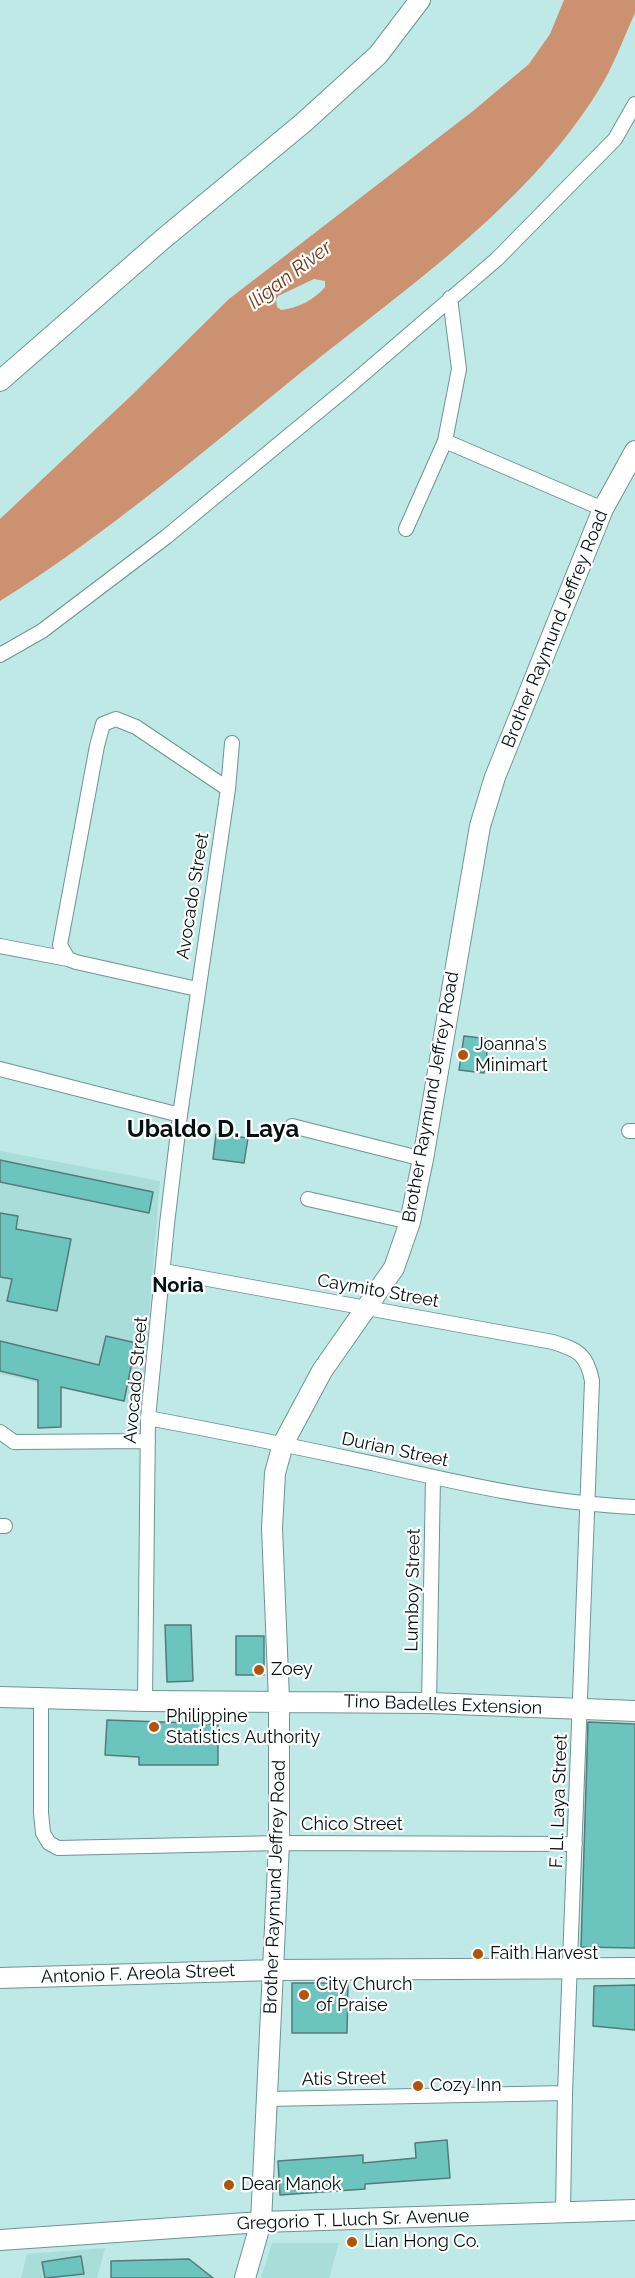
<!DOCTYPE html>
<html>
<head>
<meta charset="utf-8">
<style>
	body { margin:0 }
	canvas { display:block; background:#bee9e6 }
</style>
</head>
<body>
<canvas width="635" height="2278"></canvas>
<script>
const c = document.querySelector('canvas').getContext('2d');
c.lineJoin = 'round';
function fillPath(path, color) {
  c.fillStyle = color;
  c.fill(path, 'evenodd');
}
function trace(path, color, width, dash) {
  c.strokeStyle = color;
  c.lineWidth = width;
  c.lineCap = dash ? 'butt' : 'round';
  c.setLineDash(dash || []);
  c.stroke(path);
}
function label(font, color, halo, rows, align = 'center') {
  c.font = font + ' Raleway,sans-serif';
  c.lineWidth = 4.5;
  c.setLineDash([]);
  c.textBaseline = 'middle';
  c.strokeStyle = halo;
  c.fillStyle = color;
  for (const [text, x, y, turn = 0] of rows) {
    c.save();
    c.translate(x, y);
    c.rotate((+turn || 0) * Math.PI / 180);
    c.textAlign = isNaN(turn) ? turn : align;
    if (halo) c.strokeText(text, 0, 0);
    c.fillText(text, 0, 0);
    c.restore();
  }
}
const built = new Path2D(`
	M0,1151l160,30 -18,225 -142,-32z
	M272,2243h67l-10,35h-68z
	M105,2248l-8,30h-76l6,-24z`);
const water = new Path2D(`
	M564,0h71v13c-12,26 -22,55 -37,78 -73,118 -199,202 -305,288 -95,77 -189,157 -293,222v-82l133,-125 96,-95 244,-188 56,-47 21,-30zM314,279l11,2v6c-11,13 -27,21 -44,23l-4,-3 -1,-7 2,-4z`);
const building = new Path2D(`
	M464,1036l25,3 -5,34 -25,-3z
	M216,1134l32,4 -4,25 -31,-4z
	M0,1160l153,32 -4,21 -149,-31z
	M0,1213l18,3 -2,13 55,10 -14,72 -50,-10 5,-22 -12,-2z
	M106,1336l30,7 -12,58 -63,-14v40l-23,1v-48l-38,-9v-30l99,24z
	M165,1625h26l2,56 -26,1z
	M236,1636h28v39h-28z
	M107,1720l111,4v41h-79v-8l-34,-2z
	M588,1722l47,2v224l-54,-1z
	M292,1983h56l-1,50h-55z
	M635,1985v45l-42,-4 1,-40z
	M447,2140l3,38 -85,6v5l-85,6 -2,-34 85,-6v8l53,-5 -1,-15z
	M81,2256l3,18 -39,4 -3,-16z
	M189,2259l24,19h-102v-17z`);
const street = new Path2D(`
	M445,441l158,68
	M406,529l39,-88 14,-72 -9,-71
	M0,655l42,-24 124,-94 182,-150 149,-128 118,-120 20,-35
	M0,946l68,13
	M197,989l-121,-27 -8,-3 -8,-14 37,-199 6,-22 13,-5 20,8 92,62
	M0,1069l180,46
	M292,1126l131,33
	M629,1131h6
	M308,1199l102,23
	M164,1271l389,71c25,8 34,12 39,39l-27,712 -2,119
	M148,1418c75,14 149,29 223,45 88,20 174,40 264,44
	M0,1432l14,10 134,-1
	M0,1526h5
	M41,1698v115l2,20 6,10 9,5 221,-5 296,1
	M145,1701l3,-283 19,-194 13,-109 48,-326 4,-46
	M429,1703l4,-226
	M267,2099l298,-6`);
const secondary = new Path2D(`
	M0,381l163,-142 140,-116 75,-68 42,-55
	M0,1697l145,4 284,2 206,8
	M0,1978l274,-8 361,-2
	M0,2240l261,-18 374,-12
	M245,2278l16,-56 18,-379v-143l-7,-172 3,-55 8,-29 39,-73 72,-103 16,-46 13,-63 57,-333 15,-49 108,-268 32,-58`);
const markers = [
	[463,1055,6,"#b25305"],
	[259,1670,6,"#b25305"],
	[154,1727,6,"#b25305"],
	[478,1954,6,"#b25305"],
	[304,1995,6,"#b25305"],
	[418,2086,6,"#b25305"],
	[229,2185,6,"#b25305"],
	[352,2242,6,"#b25305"]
];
const streetNames = [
	["Brother Raymund Jeffrey Road",555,629,-68],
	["Avocado Street",193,896,-81],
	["Brother Raymund Jeffrey Road",431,1097,-80],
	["Caymito Street",378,1291,10],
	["Avocado Street",136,1380,-85],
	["Durian Street",395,1450,12],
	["Lumboy Street",413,1590,-89],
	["Tino Badelles Extension",443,1705,2],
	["F. Ll. Laya Street",559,1801,-88],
	["Chico Street",352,1825],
	["Brother Raymund Jeffrey Road",275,1887,-88],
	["Antonio F. Areola Street",138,1974,-2],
	["Atis Street",344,2079,-1],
	["Gregorio T. Lluch Sr. Avenue",353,2220,-2]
];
const poiNames = [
	["Joanna's",475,1045],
	["Minimart",475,1066],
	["Zoey",271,1670],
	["Philippine",166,1717],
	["Statistics Authority",166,1738],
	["Faith Harvest",490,1954],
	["City Church",316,1985],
	["of Praise",316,2006],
	["Cozy Inn",430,2086],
	["Dear Manok",241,2185],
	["Lian Hong Co.",364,2242]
];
const waterNames = [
	["Iligan River",290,275,-37]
];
const neighbourhoodNames = [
	["Noria",178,1286]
];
const districtNames = [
	["Ubaldo D. Laya",213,1130]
];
fillPath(built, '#a9ddd9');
fillPath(water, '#cc9170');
fillPath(building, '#6cc4bf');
trace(building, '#547b79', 1.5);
trace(street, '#6d9592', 16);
trace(secondary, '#6d9592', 22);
trace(street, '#fff', 14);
trace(secondary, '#fff', 20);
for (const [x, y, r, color] of markers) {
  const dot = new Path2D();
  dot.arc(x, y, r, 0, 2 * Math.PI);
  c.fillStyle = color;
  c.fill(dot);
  trace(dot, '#fff', 2);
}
label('18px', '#031010', '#fff', streetNames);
label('18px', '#031010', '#fff', poiNames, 'left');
label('italic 20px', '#713915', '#fff', waterNames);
label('bold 20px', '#031010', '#fff', neighbourhoodNames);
label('bold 24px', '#031010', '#fff', districtNames);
</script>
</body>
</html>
